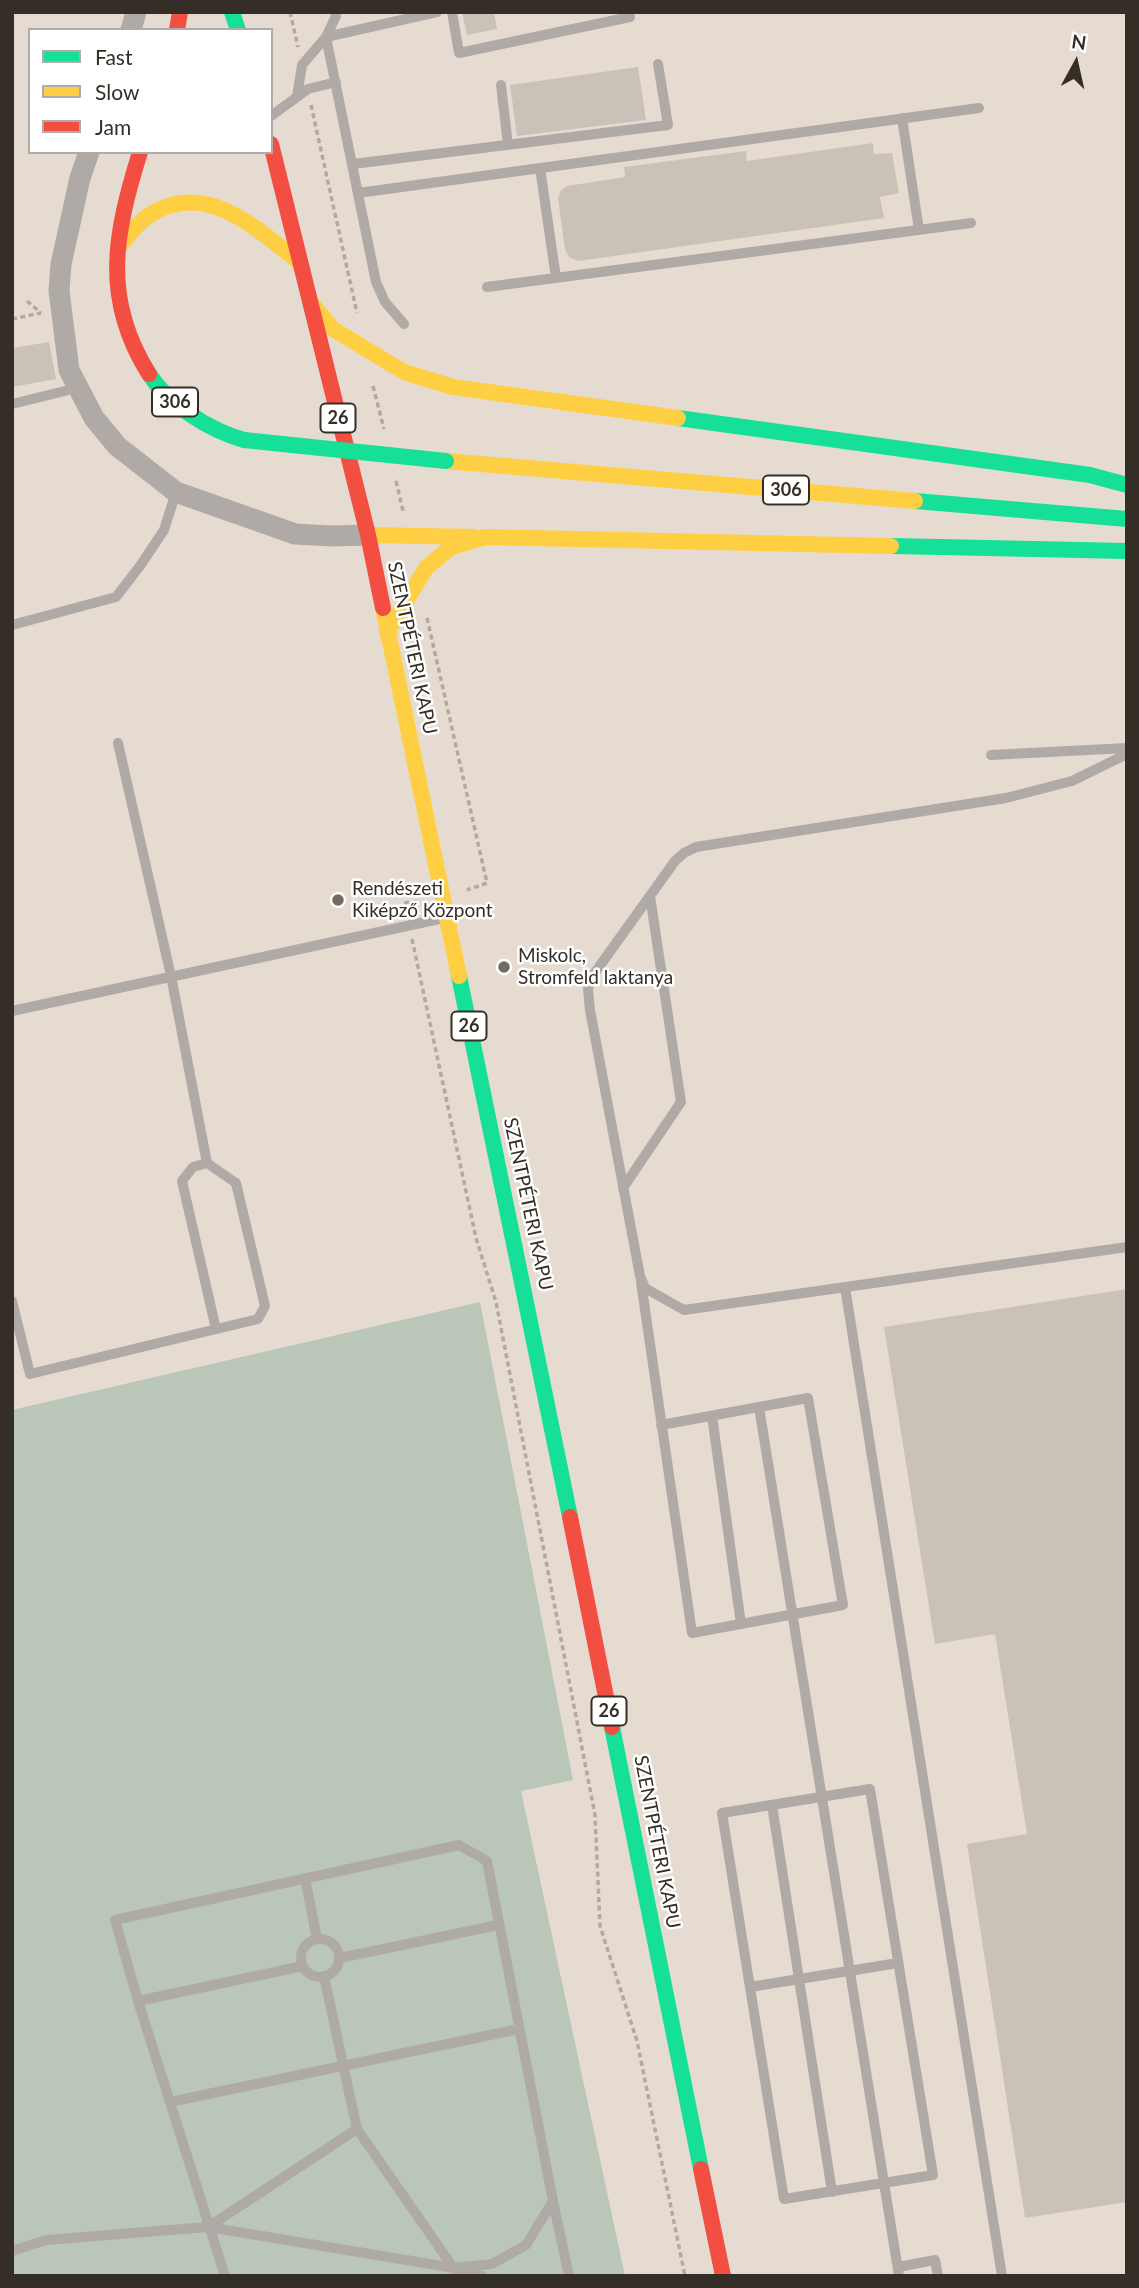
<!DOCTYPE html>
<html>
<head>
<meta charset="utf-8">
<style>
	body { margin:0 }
	#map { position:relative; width:1139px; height:2288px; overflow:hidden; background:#e6dbd0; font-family:Lato,sans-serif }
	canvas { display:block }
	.frame { position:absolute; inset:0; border:14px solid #352e26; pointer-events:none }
	.legend { position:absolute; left:28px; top:28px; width:245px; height:126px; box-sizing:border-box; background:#fff; border:2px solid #aeaba8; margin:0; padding:9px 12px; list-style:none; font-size:21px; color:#352e26 }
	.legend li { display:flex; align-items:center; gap:14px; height:35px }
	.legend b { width:35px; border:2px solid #aeaba8 }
	.north { position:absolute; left:1041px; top:28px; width:70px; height:70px; -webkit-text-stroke:5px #fff; paint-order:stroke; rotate:8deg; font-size:19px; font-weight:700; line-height:28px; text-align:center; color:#352e26 }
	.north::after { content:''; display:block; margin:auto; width:24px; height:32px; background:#352e26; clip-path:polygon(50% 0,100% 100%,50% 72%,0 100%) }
</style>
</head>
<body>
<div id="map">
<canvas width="1139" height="2288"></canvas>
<div class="frame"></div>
<ul class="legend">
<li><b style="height:9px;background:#16e098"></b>Fast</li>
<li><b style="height:9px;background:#ffcf43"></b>Slow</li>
<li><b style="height:9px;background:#f24e42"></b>Jam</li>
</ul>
<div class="north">N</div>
</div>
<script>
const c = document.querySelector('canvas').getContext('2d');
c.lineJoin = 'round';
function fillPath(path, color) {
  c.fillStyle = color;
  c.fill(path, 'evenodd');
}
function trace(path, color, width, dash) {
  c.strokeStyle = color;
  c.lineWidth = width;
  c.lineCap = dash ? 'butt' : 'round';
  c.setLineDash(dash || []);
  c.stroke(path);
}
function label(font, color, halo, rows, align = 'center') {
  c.font = font + ' Lato,sans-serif';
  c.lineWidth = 5;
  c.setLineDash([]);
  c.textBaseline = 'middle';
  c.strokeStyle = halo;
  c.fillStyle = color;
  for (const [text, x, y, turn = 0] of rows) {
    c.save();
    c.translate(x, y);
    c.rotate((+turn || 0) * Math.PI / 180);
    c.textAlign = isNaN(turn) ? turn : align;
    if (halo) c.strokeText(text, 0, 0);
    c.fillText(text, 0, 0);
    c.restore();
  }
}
const green = new Path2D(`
	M480,1302l93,478 -52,11 104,485h-613v-866z`);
const building = new Path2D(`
	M462,12h32l3,17 -30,6z
	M638,67l8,53 -129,16 -7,-51z
	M873,143l1,11 18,-1 7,40 -19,4 4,21 -306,43 -9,-4 -4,-7 -7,-52 3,-8 6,-4 58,-9 -1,-10 122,-16 1,10z
	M49,342l7,37 -44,8v-39z
	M1127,1289v913l-102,16 -58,-374 60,-10 -32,-200 -60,10 -51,-317z`);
const path = new Path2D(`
	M290,12l8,35
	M311,105l46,208
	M27,301l14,12
	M12,319l29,-6
	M373,386l11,43
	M396,481l7,30
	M427,618l60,265 -20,7
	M406,911l-2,-8 15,-2
	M412,939l64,299 20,64 99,513 5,111 37,115 48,235`);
const lane = new Path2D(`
	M452,12l7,41 171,-36 -1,-5
	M326,37l50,245 9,20 19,22
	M326,37l111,-25
	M501,85l7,60
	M297,97l5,-32 24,-28 10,-21 -1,-4
	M271,116l37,-27 28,-7
	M902,118l17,112
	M353,164l315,-39 -10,-61
	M540,168l16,110
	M358,193l621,-85
	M487,287l484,-64
	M12,404l65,-16
	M12,625l104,-28 24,-31 24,-36 12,-38
	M118,743l53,233 36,187
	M1127,754l-55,27 -66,17 -310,49 -12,6 -9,8 -84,117 -3,11 2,21 50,266 5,12 39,22 443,-63
	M991,755l136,-7
	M12,1011l432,-93
	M623,1188l58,-86 -31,-206
	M641,1282l51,351 151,-28 -35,-207 -147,27
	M845,1287l157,989
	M12,1301l18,73 228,-55 7,-13 -29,-123 -29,-20 -14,4 -11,14 34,148
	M759,1407l140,869
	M712,1416l29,208
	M870,1789l63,386 -149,24 -62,-386z
	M772,1805l60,387
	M305,1878l12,61
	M301 1958a19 19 0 1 1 38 0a19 19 0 1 1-38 0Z
	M340,1958l158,-33
	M750,1987l148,-24
	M138,2001l-23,-81 344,-75 28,16 66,340 -27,44 -34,19 -38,4
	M170,2102l349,-73
	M357,2129l98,141
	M553,2201l16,75
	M208,2227l149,-98 -33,-153
	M12,2251l34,-11 162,-13 246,41 28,8
	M898,2267l37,-7 3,16
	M225,2276l-87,-275 165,-35`);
const street = new Path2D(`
	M131,30l5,-18
	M89,152l-9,26 -19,86 -2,27 10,79 25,48 23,28 59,46 119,42 37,2 36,-1`);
const fast = new Path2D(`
	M232,12l6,18
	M149,374c20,31 60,56 95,66
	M678,418l412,57 37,10
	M915,501l212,18
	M891,546l236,5
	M459,976l111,541
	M612,1727l89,442`);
const slow = new Path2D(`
	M118,248c9,-11 18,-24 30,-32 57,-38 108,12 152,47
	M310,302l23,27 71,43 49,15 225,31
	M446,461l469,40
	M368,535l106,2
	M383,608l76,368
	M387,633l39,-65 25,-21 34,-10 406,9`);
const jam = new Path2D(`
	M177,30l3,-18
	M271,144l97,391 15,73
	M140,152c-25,81 -39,146 9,222
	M570,1517l42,210
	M701,2169l22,107`);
const fastBridge = new Path2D(`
	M244,440l202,21`);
const markers = [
	[338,900,7,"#736b62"],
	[504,967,7,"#736b62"]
];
const shields = [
	[175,402,46],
	[338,418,35],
	[786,490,46],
	[469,1026,35],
	[609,1711,35]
];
const shieldNames = [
	["306",175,402],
	["26",338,418],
	["306",786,490],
	["26",469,1026],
	["26",609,1711]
];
const streetNames = [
	["SZENTPÉTERI KAPU",412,648,78],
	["SZENTPÉTERI KAPU",528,1204,78],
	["SZENTPÉTERI KAPU",657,1842,79]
];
const poiNames = [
	["Rendészeti",352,889],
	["Kiképző Központ",352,911],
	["Miskolc,",518,956],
	["Stromfeld laktanya",518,978]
];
fillPath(green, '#b9c6b8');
fillPath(building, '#cac2b9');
trace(path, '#b0a9a4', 3.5, [5, 3.5]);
trace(lane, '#b0aaa6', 10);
trace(street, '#b0aaa6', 21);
trace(fast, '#16e098', 16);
trace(slow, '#ffcf43', 16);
trace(jam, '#f24e42', 16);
trace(fastBridge, '#16e098', 16);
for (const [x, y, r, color] of markers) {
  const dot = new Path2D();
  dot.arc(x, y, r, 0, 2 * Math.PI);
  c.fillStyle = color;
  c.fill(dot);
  trace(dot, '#fff', 2.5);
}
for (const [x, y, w] of shields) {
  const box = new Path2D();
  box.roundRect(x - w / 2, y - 14.5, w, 29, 5);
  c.fillStyle = '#fff';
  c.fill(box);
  trace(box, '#352e26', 2);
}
label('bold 18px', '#352e26', null, shieldNames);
label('19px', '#352e26', '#fff', streetNames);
label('19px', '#352e26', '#fff', poiNames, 'left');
</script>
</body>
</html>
